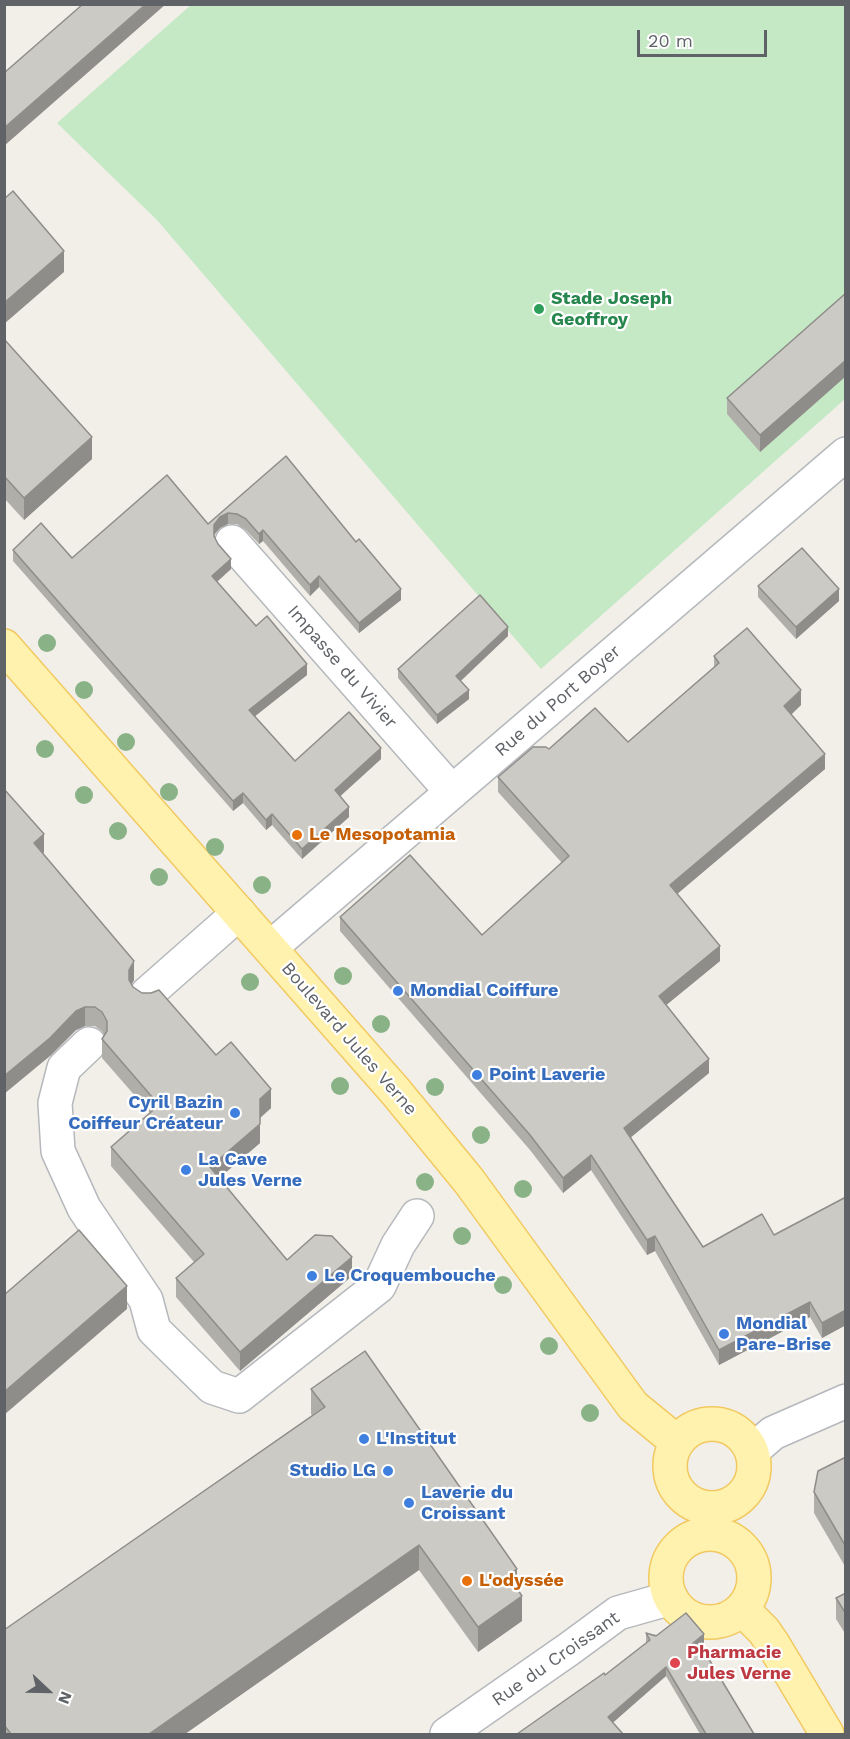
<!DOCTYPE html>
<html>
<head>
<meta charset="utf-8">
<style>
	body { margin:0 }
	#map { position:relative; width:850px; height:1739px; overflow:hidden; background:#f1efe8; font-family:"Work Sans",sans-serif }
	canvas { display:block }
	.frame { position:absolute; inset:0; border:6px solid #5f6368; pointer-events:none }
	.north { position:absolute; left:18px; top:1661px; width:60px; height:60px; -webkit-text-stroke:4px #fff; paint-order:stroke; rotate:112deg; font-size:16px; font-weight:700; line-height:24px; text-align:center; color:#5f6368 }
	.north::after { content:''; display:block; margin:auto; width:21px; height:27px; background:#5f6368; clip-path:polygon(50% 0,100% 100%,50% 72%,0 100%) }
	.scale { position:absolute; left:637px; top:30px; width:130px; height:27px; box-sizing:border-box; border:3px solid #5f6368; border-top:0; padding-left:8px; font-size:18px; line-height:21px; white-space:nowrap; color:#5f6368; -webkit-text-stroke:4px #fff; paint-order:stroke }
</style>
</head>
<body>
<div id="map">
<canvas width="850" height="1739"></canvas>
<div class="frame"></div>
<div class="north">N</div>
<div class="scale">20 m</div>
</div>
<script>
const c = document.querySelector('canvas').getContext('2d');
c.lineJoin = 'round';
function fillPath(path, color) {
  c.fillStyle = color;
  c.fill(path, 'evenodd');
}
function trace(path, color, width, dash) {
  c.strokeStyle = color;
  c.lineWidth = width;
  c.lineCap = dash ? 'butt' : 'round';
  c.setLineDash(dash || []);
  c.stroke(path);
}
function label(font, color, halo, rows, align = 'center') {
  c.font = font + ' "Work Sans",sans-serif';
  c.lineWidth = 4.5;
  c.setLineDash([]);
  c.textBaseline = 'middle';
  c.strokeStyle = halo;
  c.fillStyle = color;
  for (const [text, x, y, turn = 0] of rows) {
    c.save();
    c.translate(x, y);
    c.rotate((+turn || 0) * Math.PI / 180);
    c.textAlign = isNaN(turn) ? turn : align;
    if (halo) c.strokeText(text, 0, 0);
    c.fillText(text, 0, 0);
    c.restore();
  }
}
const green = new Path2D(`
	M191,5h654v394l-304,270 -384,-449 -100,-97z`);
const minor = new Path2D(`
	M232,542l220,250
	M270,948l576,-494
	M147,994l92,-81
	M89,1044l-25,24 -9,35 3,48 26,57 62,92 8,30 58,57 27,9 140,-110 19,-41 19,-29
	M752,1451l21,-18 73,-32
	M447,1734l122,-85 49,-36 53,-15`);
const major = new Path2D(`
	M4,646l392,446 73,89 164,225 44,36
	M670 1466a42 42 0 1 1 84 0a42 42 0 1 1-84 0Z
	M666 1578a44 44 0 1 1 88 0a44 44 0 1 1-88 0Z
	M742,1609l22,22 9,13 54,90`);
const trees = [
	[47,643],
	[84,690],
	[126,742],
	[45,749],
	[169,792],
	[84,795],
	[118,831],
	[215,847],
	[159,877],
	[262,885],
	[343,976],
	[250,982],
	[381,1024],
	[340,1086],
	[435,1087],
	[481,1135],
	[425,1182],
	[523,1189],
	[462,1236],
	[503,1285],
	[549,1346],
	[590,1413]
];
const wall = new Path2D(`
	M846,293v83l-86,76 -33,-38v-16z
	M4,339l88,120 -68,61 -20,-22z
	M286,456l115,144 -42,33 -40,-46 -9,9 -47,-55 -4,3 -13,-14 -9,-6h-9l-8,4 -6,7v2l17,32 -14,13 39,44 51,49 -52,41 40,45 86,-2 -41,37 9,21 -47,42 -30,-34 -6,5 -23,-27 -10,8 -220,-250v-11l59,8 136,-34z
	M758,586l81,15 -43,38 -38,-42z
	M508,636l-47,45 8,18 -32,25 -39,-46v-9z
	M714,656l87,49 -10,10 34,54 -148,125 43,67 -54,44 43,68 -78,64 72,110 71,-12 72,-38v128l-24,13 -12,-21 -91,48 -64,-114 -8,4 -56,-85 -28,23 -33,-43 -190,-219v-14l142,18 80,-72 -64,-71v-15l130,-35 86,-75z
	M4,789l40,63 -1,2 91,126 -3,5 2,2 83,68 55,53 -11,10v25l-41,35 68,82 65,16 -112,95 -64,-74v-19l18,-16 -83,-96v-19l39,-34 -48,-55v-19l2,-4 -2,-4 -7,-5h-10l-9,4 -26,26z
	M311,1389l206,200 5,32 -44,31 -59,-82 -234,164h-181v-104l308,-215 -1,-1z
	M846,1457v111l-32,-55v-21z
	M846,1593v42l-10,-16v-21z
	M646,1633l58,11 -3,2 53,88h-54l-34,-58 -54,47 -95,11 88,-59 41,-32z`);
const shadedWall = new Path2D(`
	M146,4h20l-162,142v-18z
	M64,251v21l-60,52v-21z
	M846,360v16l-86,76v-17z
	M92,437v22l-68,61v-22z
	M228,513v11l-8,4 -6,7v11v-21l6,-8z
	M263,530v11l-4,3v-10z
	M231,559v10l-19,17v-10z
	M319,576v11l-9,9v-11z
	M401,589v11l-42,33v-10z
	M839,589v12l-43,38v-12z
	M508,627v9l-52,49v-9z
	M307,664v11l-58,46v-11z
	M469,690v9l-32,25v-9z
	M801,690v15l-17,16v-15z
	M381,748v11l-46,42v-11z
	M825,754v15l-155,131v-15z
	M243,793v10l-10,8v-10z
	M349,807v10l-47,42v-10z
	M272,814v11l-6,5v-10z
	M44,834v18l-10,10v-19z
	M720,946v15l-61,50v-15z
	M134,961v19l-5,9v-19z
	M85,1007v19l-9,4 -26,26 -46,38v-18l72,-65z
	M709,1059v14l-85,70v-15z
	M271,1089v19l-11,10v25l-50,43v-19l50,-68z
	M591,1155v15l-28,23v-15z
	M655,1236v15l-8,4v-15z
	M352,1257v19l-112,95v-19z
	M127,1286v23l-123,106v-23z
	M810,1302v15l-91,48v-15z
	M846,1310v15l-24,13v-15z
	M419,1545v25l-234,164h-36z
	M517,1569v25l-9,-19z
	M522,1596v25l-44,31v-25z
	M704,1634v10l-12,9v-9z
	M666,1667v9l-58,51v-10z`);
const building = new Path2D(`
	M83,4h63l-142,124v-55z
	M13,191l51,60 -60,52v-104z
	M846,293v67l-86,75 -33,-37z
	M4,339l88,98 -68,61 -20,-22z
	M286,456l70,86 3,-3 42,50 -42,34 -40,-47 -9,9 -47,-55 -4,4 -13,-15 -9,-5 -9,-1 -8,4 -6,8v11l4,8 13,15 -19,17 44,50 11,-10 40,48 -58,46 46,51 54,-49 32,36 -46,42 14,17 -47,42 -30,-35 -6,6 -23,-27 -10,8 -220,-251 28,-27 31,35 95,-83 41,49z
	M802,548l37,41 -43,38 -38,-41z
	M480,595l28,32 -52,49 13,14 -32,25 -39,-46z
	M747,628l54,62 -17,16 41,48 -155,131 50,61 -61,50 50,63 -85,69 79,119 59,-33 12,21 72,-38v113l-24,13 -12,-21 -91,48 -64,-114 -8,4 -56,-85 -28,23 -33,-43 -190,-218 70,-62 72,80 87,-79 -71,-79 35,-30h13l3,2 46,-41 33,34 91,-79 -5,-7z
	M4,789l40,45 -10,9 100,118 -5,9v10l4,7 9,6h9l8,-3 57,65 15,-13 40,47 -11,10v25l-50,43 77,93 28,-25 17,1 20,21 -112,95 -64,-74 28,-24 -93,-107 48,-42 -57,-66 5,-8v-10l-5,-9 -7,-5h-10l-9,4 -26,27 -46,38z
	M79,1230l48,56 -123,106v-97z
	M365,1351l152,218 -9,6 14,21 -44,31 -59,-82 -270,189h-138l-7,-9v-95l321,-223 -14,-18z
	M846,1457v90l-32,-55 4,-21z
	M846,1593v21l-10,-16z
	M686,1613l18,21 -12,10 9,2 53,88h-48l-40,-67 -58,50 15,17h-106l87,-61 1,2 45,-35 -4,-7 10,3z`);
const markers = [
	[539,309,6,"#2e9e5b"],
	[297,835,6,"#e8710a"],
	[398,991,6,"#3f7fe0"],
	[477,1075,6,"#3f7fe0"],
	[235,1113,6,"#3f7fe0"],
	[186,1170,6,"#3f7fe0"],
	[312,1276,6,"#3f7fe0"],
	[724,1334,6,"#3f7fe0"],
	[364,1439,6,"#3f7fe0"],
	[388,1471,6,"#3f7fe0"],
	[409,1503,6,"#3f7fe0"],
	[467,1581,6,"#e8710a"],
	[675,1663,6,"#e0444e"]
];
const leisureNames = [
	["Stade Joseph",551,299],
	["Geoffroy",551,320]
];
const streetNames = [
	["Impasse du Vivier",342,667,49],
	["Rue du Port Boyer",558,701,-41],
	["Boulevard Jules Verne",349,1039,49],
	["Rue du Croissant",556,1659,-35]
];
const foodNames = [
	["Le Mesopotamia",309,835],
	["L'odyssée",479,1581]
];
const shopNames = [
	["Mondial Coiffure",410,991],
	["Point Laverie",489,1075],
	["Cyril Bazin",223,1103,"right"],
	["Coiffeur Créateur",223,1124,"right"],
	["La Cave",198,1160],
	["Jules Verne",198,1181],
	["Le Croquembouche",324,1276],
	["Mondial",736,1324],
	["Pare-Brise",736,1345],
	["L'Institut",376,1439],
	["Studio LG",376,1471,"right"],
	["Laverie du",421,1493],
	["Croissant",421,1514]
];
const healthNames = [
	["Pharmacie",687,1653],
	["Jules Verne",687,1674]
];
fillPath(green, '#c5e8c5');
trace(minor, '#b5b8bc', 36);
trace(major, '#f2c960', 36);
trace(minor, '#fff', 33);
trace(major, '#fff2af', 33);
c.fillStyle = '#89b387';
for (const [x, y] of trees) {
  c.beginPath();
  c.arc(x, y, 9, 0, 2 * Math.PI);
  c.fill();
}
fillPath(wall, '#afaea9');
fillPath(shadedWall, '#8f8d8a');
fillPath(building, '#cccac5');
trace(building, '#8f8d8a', 1.5);
for (const [x, y, r, color] of markers) {
  const dot = new Path2D();
  dot.arc(x, y, r, 0, 2 * Math.PI);
  c.fillStyle = color;
  c.fill(dot);
  trace(dot, '#fff', 2);
}
label('bold 18px', '#27864d', '#fff', leisureNames, 'left');
label('18px', '#5f6368', '#fff', streetNames);
label('bold 18px', '#c56008', '#fff', foodNames, 'left');
label('bold 18px', '#366cbe', '#fff', shopNames, 'left');
label('bold 18px', '#be3a42', '#fff', healthNames, 'left');
</script>
</body>
</html>
